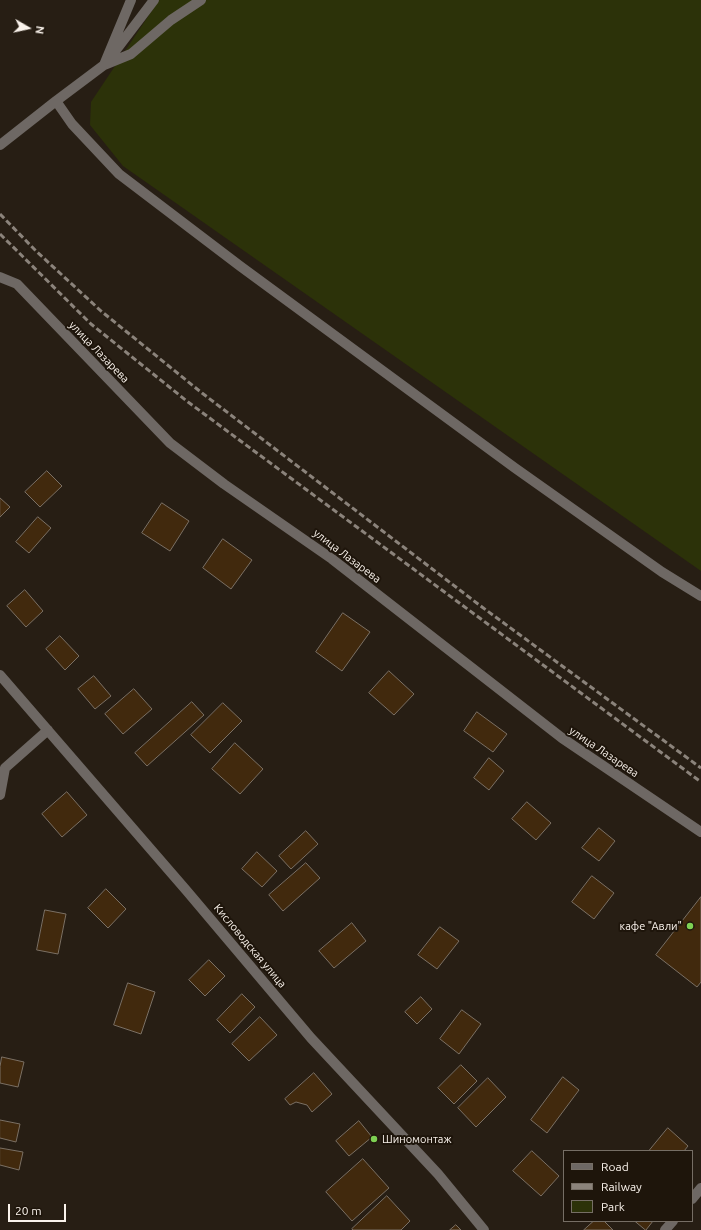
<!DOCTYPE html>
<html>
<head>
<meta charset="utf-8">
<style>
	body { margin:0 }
	#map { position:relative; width:701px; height:1230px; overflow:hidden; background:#271e14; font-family:Ubuntu,sans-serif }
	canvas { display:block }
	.legend { position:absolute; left:563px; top:1150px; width:130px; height:72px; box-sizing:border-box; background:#1e150b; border:1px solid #766e65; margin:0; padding:5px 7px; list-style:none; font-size:12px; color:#faf3ec }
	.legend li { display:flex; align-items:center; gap:8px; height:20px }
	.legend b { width:20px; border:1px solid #766e65 }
	.north { position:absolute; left:8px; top:8px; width:40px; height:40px; -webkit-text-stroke:3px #1e150b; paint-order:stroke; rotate:99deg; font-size:11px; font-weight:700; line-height:16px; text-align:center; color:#faf3ec }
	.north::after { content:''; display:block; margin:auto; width:14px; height:18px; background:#faf3ec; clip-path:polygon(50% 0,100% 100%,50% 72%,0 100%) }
	.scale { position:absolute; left:8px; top:1204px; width:58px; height:18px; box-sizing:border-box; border:2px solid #faf3ec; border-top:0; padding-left:5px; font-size:12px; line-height:14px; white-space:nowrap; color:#faf3ec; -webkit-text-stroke:3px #1e150b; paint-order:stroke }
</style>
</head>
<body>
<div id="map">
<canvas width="701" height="1230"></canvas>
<ul class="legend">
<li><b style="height:5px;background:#6e6864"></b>Road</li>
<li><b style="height:5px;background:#8b837b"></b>Railway</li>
<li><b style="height:11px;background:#2c3209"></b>Park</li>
</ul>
<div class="north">N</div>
<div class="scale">20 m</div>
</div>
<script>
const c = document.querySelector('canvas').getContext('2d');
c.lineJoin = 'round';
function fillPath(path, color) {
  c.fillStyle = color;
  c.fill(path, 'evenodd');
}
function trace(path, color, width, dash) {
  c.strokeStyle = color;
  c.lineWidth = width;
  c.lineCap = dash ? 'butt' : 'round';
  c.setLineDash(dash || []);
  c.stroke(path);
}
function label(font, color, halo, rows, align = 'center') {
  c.font = font + ' Ubuntu,sans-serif';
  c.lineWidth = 4;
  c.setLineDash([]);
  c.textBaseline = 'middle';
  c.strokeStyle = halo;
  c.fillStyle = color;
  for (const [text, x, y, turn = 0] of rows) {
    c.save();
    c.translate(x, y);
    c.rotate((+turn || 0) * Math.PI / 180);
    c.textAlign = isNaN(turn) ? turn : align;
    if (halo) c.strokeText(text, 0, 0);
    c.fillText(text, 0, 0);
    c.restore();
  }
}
const green = new Path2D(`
	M159,0h542v571l-578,-405 -33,-41 1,-23z`);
const building = new Path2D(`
	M47,471l15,15 -22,21 -15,-15z
	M0,498l10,9 -10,10z
	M162,503l27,18 -19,30 -28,-18z
	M38,517l13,11 -22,25 -13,-11z
	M223,539l29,21 -21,29 -28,-21z
	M25,590l18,21 -17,16 -19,-21z
	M343,613l27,19 -28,39 -26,-19z
	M60,636l19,20 -14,14 -19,-21z
	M389,671l25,23 -20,21 -25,-22z
	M94,676l17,20 -16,13 -17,-20z
	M134,689l18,20 -29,25 -18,-20z
	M192,702l12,13 -57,51 -12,-13z
	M223,703l19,18 -32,32 -19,-18z
	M477,712l30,22 -14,18 -29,-21z
	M235,743l28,26 -23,25 -28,-25z
	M489,758l15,13 -15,19 -15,-12z
	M67,792l20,23 -25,22 -20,-23z
	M527,802l24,21 -15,17 -24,-21z
	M599,828l16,13 -16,20 -17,-13z
	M306,831l12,13 -27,25 -12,-13z
	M257,852l20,19 -15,16 -20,-18z
	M306,863l14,15 -37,33 -14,-16z
	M592,876l22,17 -20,26 -22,-17z
	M106,889l20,20 -18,19 -20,-20z
	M701,897v85l-4,5 -41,-32z
	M45,910l21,4 -8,40 -21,-4z
	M352,923l14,18 -32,27 -15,-17z
	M440,927l19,14 -22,28 -19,-14z
	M209,960l16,16 -20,20 -16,-16z
	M128,983l27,9 -14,42 -27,-9z
	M242,994l13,13 -25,26 -13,-13z
	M421,997l11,12 -15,15 -12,-12z
	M462,1010l19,14 -22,30 -19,-15z
	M260,1017l17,18 -28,26 -17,-17z
	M2,1057l22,5 -6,25 -18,-4v-16z
	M461,1065l16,16 -23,23 -16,-16z
	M314,1073l18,21 -20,18 -5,-7 -11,-3 -6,3 -5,-6z
	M563,1077l16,13 -32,43 -16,-13z
	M488,1078l18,19 -30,30 -18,-19z
	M0,1120l20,4 -4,18 -16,-4z
	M359,1121l13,16 -23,19 -13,-15z
	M668,1128l20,18 -4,5h-35z
	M0,1148l23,4 -4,18 -19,-5z
	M532,1151l27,25 -18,20 -28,-25z
	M363,1159l26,29 -37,33 -26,-29z
	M387,1196l23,25 -9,9h-48l-1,-1z
	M594,1221h10l9,9h-29z
	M635,1221h18l-7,9z
	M456,1225l5,5h-11z`);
const minor = new Path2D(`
	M113,54l41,-54
	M104,65l27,-11 40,-34 30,-20
	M56,101l16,23 47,50 121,92 275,202 147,104 39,24
	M0,145l56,-44 48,-36 27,-65
	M0,277l17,7 153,159 54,41 108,75 230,179 139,94
	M0,675l186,215 125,148 127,136 46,56
	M0,795l5,-27 43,-38
	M692,1199l9,-11
	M665,1230l8,-9`);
const rail = new Path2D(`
	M0,214l36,37 65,60 101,82 280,214 219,161
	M0,234l91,90 97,78 513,380`);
const markers = [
	[690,926,4,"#7ed053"],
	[374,1139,4,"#7ed053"]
];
const streetNames = [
	["улица Лазарева",99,352,46],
	["улица Лазарева",347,556,37],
	["улица Лазарева",604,752,34],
	["Кисловодская улица",250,946,50]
];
const poiNames = [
	["кафе \"Авли\"",682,926],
	["Шиномонтаж",382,1139,"left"]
];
fillPath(green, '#2c3209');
fillPath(building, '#41290d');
trace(building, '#7b7064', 1);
trace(minor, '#6e6864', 10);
trace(rail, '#8b837b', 3, [6, 3]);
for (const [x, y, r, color] of markers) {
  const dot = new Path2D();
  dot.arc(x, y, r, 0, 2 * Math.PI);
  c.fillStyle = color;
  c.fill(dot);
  trace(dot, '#1e150b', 1.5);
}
label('11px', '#faf3ec', '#1e150b', streetNames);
label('11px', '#faf3ec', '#1e150b', poiNames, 'right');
</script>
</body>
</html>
